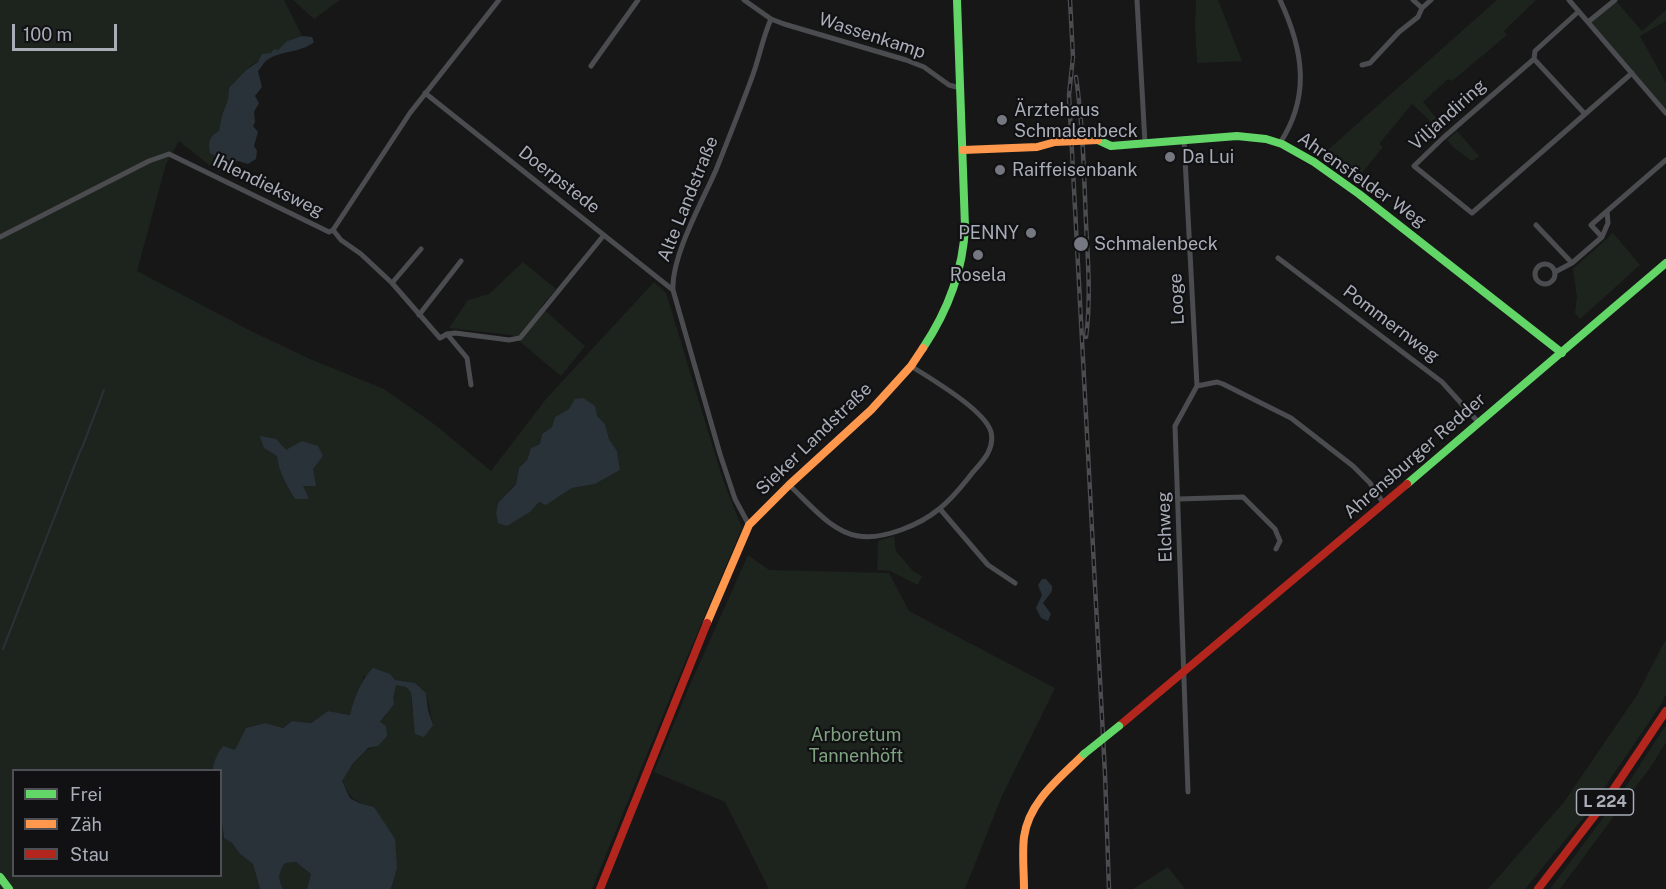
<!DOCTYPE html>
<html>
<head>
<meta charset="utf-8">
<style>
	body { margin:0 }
	#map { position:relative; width:1666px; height:889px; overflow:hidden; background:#171717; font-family:"Public Sans",sans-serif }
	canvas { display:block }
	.legend { position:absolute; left:12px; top:769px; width:210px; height:108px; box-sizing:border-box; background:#111113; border:2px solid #4d4f55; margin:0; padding:8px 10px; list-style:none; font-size:18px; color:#a8adb8 }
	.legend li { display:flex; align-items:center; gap:12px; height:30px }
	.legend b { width:30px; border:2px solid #4d4f55 }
	.scale { position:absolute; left:12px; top:24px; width:105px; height:27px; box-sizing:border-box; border:3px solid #a8adb8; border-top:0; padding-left:8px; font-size:18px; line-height:21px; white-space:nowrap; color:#a8adb8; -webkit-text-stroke:4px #111113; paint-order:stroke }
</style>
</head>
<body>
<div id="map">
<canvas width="1666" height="889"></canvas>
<ul class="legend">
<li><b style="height:8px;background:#63d668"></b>Frei</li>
<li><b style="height:8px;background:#ff974d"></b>Zäh</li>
<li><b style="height:8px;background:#b3261e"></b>Stau</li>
</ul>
<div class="scale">100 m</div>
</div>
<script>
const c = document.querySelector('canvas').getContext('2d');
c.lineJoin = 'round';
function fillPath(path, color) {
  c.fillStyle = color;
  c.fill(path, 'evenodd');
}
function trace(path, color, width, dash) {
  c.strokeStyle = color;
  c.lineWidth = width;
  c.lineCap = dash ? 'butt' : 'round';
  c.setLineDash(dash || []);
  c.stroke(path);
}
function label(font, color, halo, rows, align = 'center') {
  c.font = font + ' "Public Sans",sans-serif';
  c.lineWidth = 4.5;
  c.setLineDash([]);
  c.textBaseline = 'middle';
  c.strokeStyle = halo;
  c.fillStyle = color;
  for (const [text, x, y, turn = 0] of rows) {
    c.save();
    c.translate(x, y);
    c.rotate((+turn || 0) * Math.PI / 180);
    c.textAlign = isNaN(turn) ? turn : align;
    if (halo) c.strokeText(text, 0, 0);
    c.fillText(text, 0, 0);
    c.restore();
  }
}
const green = new Path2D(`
	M0,0h284l18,36 -15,5 -4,6 -33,19 -21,22 -1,12 -5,12 -4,47 10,5 -5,9 -11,-5 -34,-27 -13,23 -29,107 114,60 59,28 74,30 50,35 57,47 55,-72 108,-117 12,11 57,187 19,48 -63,148 -87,213h-201l6,-21 -23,-61c-20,-5 -23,-8 -32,-26 6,-16 19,-32 36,-35l2,-24 6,-7 10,-31 10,3 5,5 1,19 21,14 -7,-32 -11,-10 -51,-7c-3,14 -10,25 -14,39l-22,-4 -17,12 -19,-2 -9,7 -18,-5 -19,5 -11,23 -22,17v2h-199v106h206l1,-60 3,22 8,5 8,11 13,10 7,25h-260zM569,409l28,7 8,8 4,15 8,12 3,19 -25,14 -23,4 -26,17 -7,-3 -9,10 -32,11 -2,-11 2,-9 18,-20 3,-15 8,-8 4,-12 9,-4 2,-10 10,-7 3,-10z
	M293,0h47l-26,19z
	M1196,0h22l24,61 -45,2 -2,-37z
	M1497,0h39l-32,31 3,4 -55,46 -4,-2 -25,23 19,23 -4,3 -26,-24 -33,40 4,3 -26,32 -35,-24z
	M1616,1l26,30 24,-21v11l-26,15 26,47v26l-75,-87z
	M1457,131l22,25 -7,5 -18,-13 -7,-8z
	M1613,233l27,32 -60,54 -5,-6 2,-16 -4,-28z
	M523,262l33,27 -15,18 44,39 -24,30 -49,-41 -63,-7 19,-28 21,-6z
	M894,536l2,15 17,20 9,5 -4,9 -28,-14 -13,-1 1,-29z
	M748,555l21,15 120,3 20,38 146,77 -54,110 -36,91h-198l1,-2 -43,-85 -71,-30 35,-85z
	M1666,639v55l-4,9 -77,113 -60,73h-37l76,-87 73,-107z
	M1666,725v17l-14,23 -92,124h-10l73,-98z
	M296,862l15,12 -4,15h-24c-5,-10 -5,-16 2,-26z
	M1168,867l17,22h-52z`);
const water = new Path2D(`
	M302,36l10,1 2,5c-13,11 -32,8 -47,18 -3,2 -6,8 -9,11l4,16 -7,9 4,7 -5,9 1,10 -2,4 5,6 -4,14 3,5 -1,8 -8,5 -10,-3 -9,3 -19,-11c-2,-10 -1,-17 9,-22l4,-19 5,-12 1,-12 17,-18 12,-8 4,-8 9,-1 3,-4 4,1 9,-9z
	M583,398l12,8 2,10 8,8 4,15 8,12 3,19 -25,14 -23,4 -26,17 -7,-3 -9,10 -23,14 -9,-3 -2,-10 2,-10 18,-19 3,-16 8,-8 4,-12 9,-4 2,-10 10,-7 3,-10 14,-8 6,-10z
	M260,436l16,3 10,11 16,-9 16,5 5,10 -10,13 3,17h-13l6,13h-14c-8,-14 -16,-26 -18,-43l-13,-8z
	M1042,579h4l6,7v5l-9,12 8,11 -3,7 -7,-3 -5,-10 6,-13 -4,-10z
	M373,668l17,6 5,6 20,3 11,10 2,17 5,15 -9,12 -9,-3 -4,-42 -5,-5 -10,-2 -3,13 1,6 -14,18 6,4 1,10 -9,10 -10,2 -15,15 -11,18 8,17 9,5 15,4 21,32 2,29 -6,21h-84l4,-15 -15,-12 -11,1c-7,10 -7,16 -2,26h-23l-7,-25 -13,-10 -8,-11 -8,-5 -3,-22 -1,-46h-7c0,-8 5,-17 10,-24l12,4 11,-22 19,-5 18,5 9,-7 19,2 17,-12 22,4c4,-16 12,-37 23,-47z`);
const stream = new Path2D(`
	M82,448l22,-58
	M3,649l78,-200`);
const street = new Path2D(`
	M744,0l27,19 13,5 122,36 18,7 25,18 11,3
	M1137,0l8,143
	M1413,0l9,8 9,-8
	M1569,0l97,113
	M1578,12l-43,39 -1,8 -91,79 -29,28 58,47 160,-140
	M1588,22l27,-22
	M1534,59l50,54
	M1362,65l8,-2 29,-31 19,-15 4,-9
	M591,66l47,-66
	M425,93l248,197
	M1184,139l13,247
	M1280,143c31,-47 23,-94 0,-143
	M1536,225l36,38
	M333,230l8,10 20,14 31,29 48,55 7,-4 8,-1 54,7 11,-2 84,-103
	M0,237l149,-76 20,-7 160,78 4,-2 77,-117 89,-113
	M1602,237l6,-14 -1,-12
	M1278,258l164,124 37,41
	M1535 274a10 10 0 1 1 20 0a10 10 0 1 1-20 0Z
	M1555,272l17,-9 30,-26 -11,-12 75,-65
	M392,283l29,-34
	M419,315l42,-54
	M447,334l20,24 4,27
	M1197,386l20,-4 6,2 68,34 62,48 17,17 14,21
	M789,485c20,18 41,46 69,51 25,4 62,-11 81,-27 13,-10 24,-24 34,-37 10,-11 22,-23 18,-40 -6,-22 -60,-53 -80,-66
	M1179,499l64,-2 32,32 5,12 -4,8
	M940,509l48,56 27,18
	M749,525l-14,-26 -15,-45 -47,-164c-2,-33 29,-88 43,-120 12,-30 24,-60 35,-90 8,-20 11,-41 20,-61
	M1188,792l-13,-366 22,-40`);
const fast = new Path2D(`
	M1098,140l13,6 126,-10 29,3 16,5 32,18 45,32 203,159
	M923,348c24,-36 40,-77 42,-121l-8,-227
	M1407,484l259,-221
	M0,877l9,12`);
const slow = new Path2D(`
	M963,150l74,-3 18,-5
	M707,623l42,-98 40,-40 82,-75 40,-44 12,-18
	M1024,889c0,-17 -2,-35 0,-52 5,-36 36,-59 60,-83`);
const jam = new Path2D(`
	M1119,726l288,-242
	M600,889l107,-266
	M1538,889l67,-87 61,-91`);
const rail = new Path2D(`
	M1070,0l3,57 -4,38 36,679 4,115
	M1076,77c7,48 8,97 10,146 2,38 5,76 0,114`);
const fastBridge = new Path2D(`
	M1084,754l35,-28`);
const slowBridge = new Path2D(`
	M1055,142l43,-2`);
const markers = [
	[1002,120,6,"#757880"],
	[1170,157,6,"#757880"],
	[1000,170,6,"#757880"],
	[1031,233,6,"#757880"],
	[1081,244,8,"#757880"],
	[978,255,6,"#757880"]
];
const shields = [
	[1605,802,57]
];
const shieldNames = [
	["L 224",1605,802]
];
const streetNames = [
	["Wassenkamp",872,36,18],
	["Viljandiring",1448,115,-42],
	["Doerpstede",559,180,38],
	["Ahrensfelder Weg",1362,180,35],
	["Ihlendieksweg",268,186,26],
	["Alte Landstraße",688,199,-68],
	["Looge",1177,299,-93],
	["Pommernweg",1391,324,37],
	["Sieker Landstraße",814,439,-44],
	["Ahrensburger Redder",1415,456,-41],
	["Elchweg",1165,527,-92]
];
const poiNames = [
	["Ärztehaus",1014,110],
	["Schmalenbeck",1014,131],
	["Da Lui",1182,157],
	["Raiffeisenbank",1012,170],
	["PENNY",1019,233,"right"],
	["Schmalenbeck",1094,244],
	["Rosela",978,275,"center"]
];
const parkNames = [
	["Arboretum",856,735],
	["Tannenhöft",856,756]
];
fillPath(green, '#1d241e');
fillPath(water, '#2a3239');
trace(stream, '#2a3239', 2);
trace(street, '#4b4c50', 5);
trace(fast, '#63d668', 8);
trace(slow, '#ff974d', 8);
trace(jam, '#b3261e', 8);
trace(rail, '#4b4c4f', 4.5);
trace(rail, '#111113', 2, [7]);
trace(fastBridge, '#63d668', 8);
trace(slowBridge, '#ff974d', 8);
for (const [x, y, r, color] of markers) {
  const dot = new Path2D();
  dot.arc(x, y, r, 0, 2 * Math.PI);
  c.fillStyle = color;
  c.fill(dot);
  trace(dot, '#111113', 2);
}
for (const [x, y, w] of shields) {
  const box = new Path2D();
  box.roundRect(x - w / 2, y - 13, w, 26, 4.5);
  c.fillStyle = '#111113';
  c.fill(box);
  trace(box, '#a8adb8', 1.5);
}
label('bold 16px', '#a8adb8', null, shieldNames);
label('18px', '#a8adb8', '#111113', streetNames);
label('18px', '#a8adb8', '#111113', poiNames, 'left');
label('18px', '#7fa381', '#111113', parkNames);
</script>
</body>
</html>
